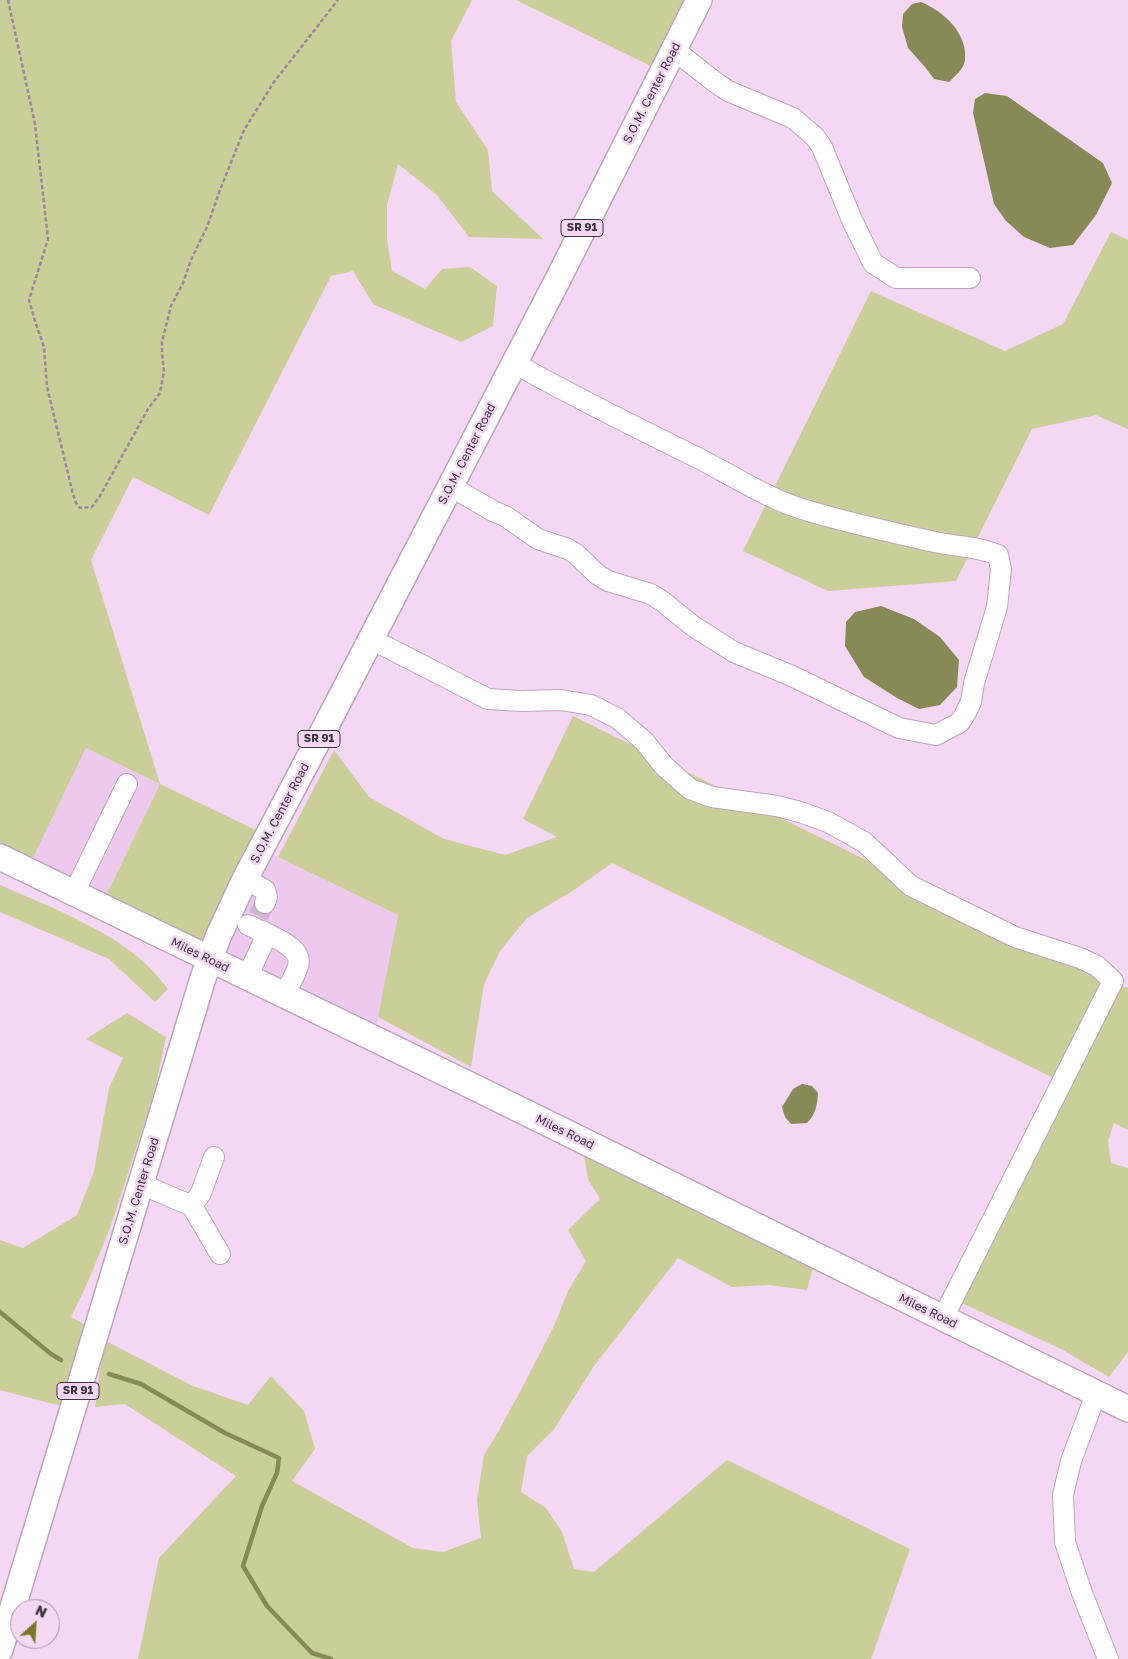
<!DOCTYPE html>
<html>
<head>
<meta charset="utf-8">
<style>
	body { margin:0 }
	#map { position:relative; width:1128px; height:1659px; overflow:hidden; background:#f3d7f3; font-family:"Golos Text",sans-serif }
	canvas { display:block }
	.north { position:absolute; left:10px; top:1599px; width:50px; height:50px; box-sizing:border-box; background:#f3d7f3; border:1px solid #ab95ab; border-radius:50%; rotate:26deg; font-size:14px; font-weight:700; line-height:20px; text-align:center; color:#3e333e }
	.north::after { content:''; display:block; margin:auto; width:18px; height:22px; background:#777a22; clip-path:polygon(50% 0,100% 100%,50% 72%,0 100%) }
</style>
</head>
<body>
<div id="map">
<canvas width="1128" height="1659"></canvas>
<div class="north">N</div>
</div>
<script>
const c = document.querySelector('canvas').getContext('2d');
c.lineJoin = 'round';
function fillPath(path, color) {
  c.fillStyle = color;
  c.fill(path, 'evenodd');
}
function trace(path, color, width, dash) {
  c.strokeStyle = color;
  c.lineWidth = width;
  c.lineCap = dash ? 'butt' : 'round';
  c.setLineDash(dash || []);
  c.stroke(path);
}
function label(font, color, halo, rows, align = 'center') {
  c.font = font + ' "Golos Text",sans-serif';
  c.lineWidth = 5;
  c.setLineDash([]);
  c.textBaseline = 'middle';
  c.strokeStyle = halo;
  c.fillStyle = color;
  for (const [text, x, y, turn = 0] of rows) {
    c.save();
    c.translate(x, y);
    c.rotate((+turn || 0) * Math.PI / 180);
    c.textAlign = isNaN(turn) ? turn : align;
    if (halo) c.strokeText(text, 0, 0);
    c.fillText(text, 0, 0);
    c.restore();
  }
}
const built = new Path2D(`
	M86,748l74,36 -59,122 -74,-36z
	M261,849l137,66 -24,123 -165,-79z`);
const green = new Path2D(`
	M0,0h472l-21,41 5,61 32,48 4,41 51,48 -74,-2 -32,-42 -39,-31 -11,41v34l5,32 33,18 17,-20 28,-2 27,19 -4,40 -32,16 -88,-38 -20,-33 -22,5 -122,239 -76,-38 -42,83 69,224 108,52 -59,123 -108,-53 59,-122 -74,-36 -59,122 -27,-13z
	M516,0h184l-37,72z
	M1111,232l17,8v189l-32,-14 -64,14 -76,152 -128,10 -85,-40 128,-260 134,60 58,-27z
	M573,716l554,272 1,-2v144l-14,-7 -6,18 3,22 17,5v184l-19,25 -48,-28 -108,-50 109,-217 -450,-219 -41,29 -44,26 -27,33 -16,33 -13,83 -93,-50 20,-102 -120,-58 56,-107 35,47 75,42 61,16 52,-18 -34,-18z
	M0,885c48,21 111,45 148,81 7,7 14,16 20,23l-13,13 -46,-43 -109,-47z
	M127,1013l39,24 -12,57 -44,134 -23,56 -16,33 15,8 -25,81 -61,-16v-150l23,8 54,-33 17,-44 15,-83 14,-30 -37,-19z
	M584,1156l230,108 -7,26 -38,-5 -37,2 -54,-29 -84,108 -40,63 -27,27 -6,36 25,16 16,24 12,37 20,3 133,-112 183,89 -39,110h-733l21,-101 77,-82 -111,-72 -30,3 9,-67 89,46 55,19 23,-29 33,35 11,38 -23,32 121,67 30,4 38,-14 -4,-38 7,-45 14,-23 24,-44 32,-62 14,-35 18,-30 -18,-31 32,-31 -12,-20z`);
const water = new Path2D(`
	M921,2c22,9 47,31 44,58 -1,9 -10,16 -16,22l-15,-3 -9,-12 -17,-19 -6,-21 1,-13 9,-10z
	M985,93l22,3 96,67 9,20 -16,32 -23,30 -23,3 -26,-11 -18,-16 -12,-17 -21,-91 2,-14z
	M881,606l33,13 26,18 19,23 -2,27 -17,18 -21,4 -22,-11 -33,-21 -19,-31 1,-24 9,-10z
	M802,1084l10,2 6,7c-1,12 -2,21 -11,30l-16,1 -6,-7 -3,-10 11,-18z`);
const stream = new Path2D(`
	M0,1312l51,42 10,6
	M109,1374l32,10 84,49 54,25 -2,15 -15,33 -19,60 24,40 45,47 19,6`);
const minorTunnel = new Path2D(`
	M258,916l7,-13`);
const path = new Path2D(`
	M8,0l27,124 13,115 -19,61 6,21 9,26 3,40 26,107 3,9 4,5 12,-1 8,-11 48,-87 12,-16 4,-22 -2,-17v-12l9,-36 12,-23 8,-23 16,-33 13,-37 24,-60 30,-48 64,-82`);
const minor = new Path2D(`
	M674,50l41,32 13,9 65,27 22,19 7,10 30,73 21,43 23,15h74
	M450,486l43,25 12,5 33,23 30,10 8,5 22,21 10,6 43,13 11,7 31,25 41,26 58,24 107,52 37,7 23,-12 5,-7 7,-14 3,-19 23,-76 4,-38 -3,-14c-21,-9 -41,-8 -63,-13 -45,-10 -92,-20 -136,-34 -36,-12 -69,-34 -103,-51 -61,-30 -122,-60 -182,-94
	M371,639l117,60 33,2 40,-1 30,5 26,13 27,23 20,25 26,23 22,8 65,9 23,6 28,10 36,20 47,44 104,51 65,21 17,8 16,15 -170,337
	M245,879l20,11 2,7 -2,6
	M74,893l53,-109
	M262,931c12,7 42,17 36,35 -3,10 -9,20 -14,29
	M247,977l17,-36c0,-10 -7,-12 -16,-16
	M141,1184l51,22 28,48
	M192,1206l9,-13 13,-36
	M1096,1394l-25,67 -8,34 2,47 17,51 26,66`);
const major = new Path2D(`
	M0,857l478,232 650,320
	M0,1650l203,-672 15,-41 27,-58 85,-161 225,-433 144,-285`);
const shields = [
	[582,228,42],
	[319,739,42],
	[78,1391,42]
];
const shieldNames = [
	["SR 91",582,228],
	["SR 91",319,739],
	["SR 91",78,1391]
];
const streetNames = [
	["S.O.M. Center Road",652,93,-63],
	["S.O.M. Center Road",467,454,-63],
	["S.O.M. Center Road",280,813,-62],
	["Miles Road",200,955,26],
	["Miles Road",565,1132,26],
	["S.O.M. Center Road",139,1191,-73],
	["Miles Road",928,1311,26]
];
fillPath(built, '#edcaed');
fillPath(green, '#cace99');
fillPath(water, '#878a57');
trace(stream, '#878a57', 4.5);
trace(minorTunnel, '#cfb6cf', 20, [20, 10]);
trace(minor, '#bfa4bf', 22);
trace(major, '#bfa4bf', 28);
trace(path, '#998699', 2.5, [4, 2.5]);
trace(minor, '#fff', 20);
trace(major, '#fff', 25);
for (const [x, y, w] of shields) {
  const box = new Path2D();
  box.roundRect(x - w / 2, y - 8.5, w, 17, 4);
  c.fillStyle = '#f3d7f3';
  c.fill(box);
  trace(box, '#3e333e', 1);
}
label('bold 11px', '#3e333e', null, shieldNames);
label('12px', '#3e333e', '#f3d7f3', streetNames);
</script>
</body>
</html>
